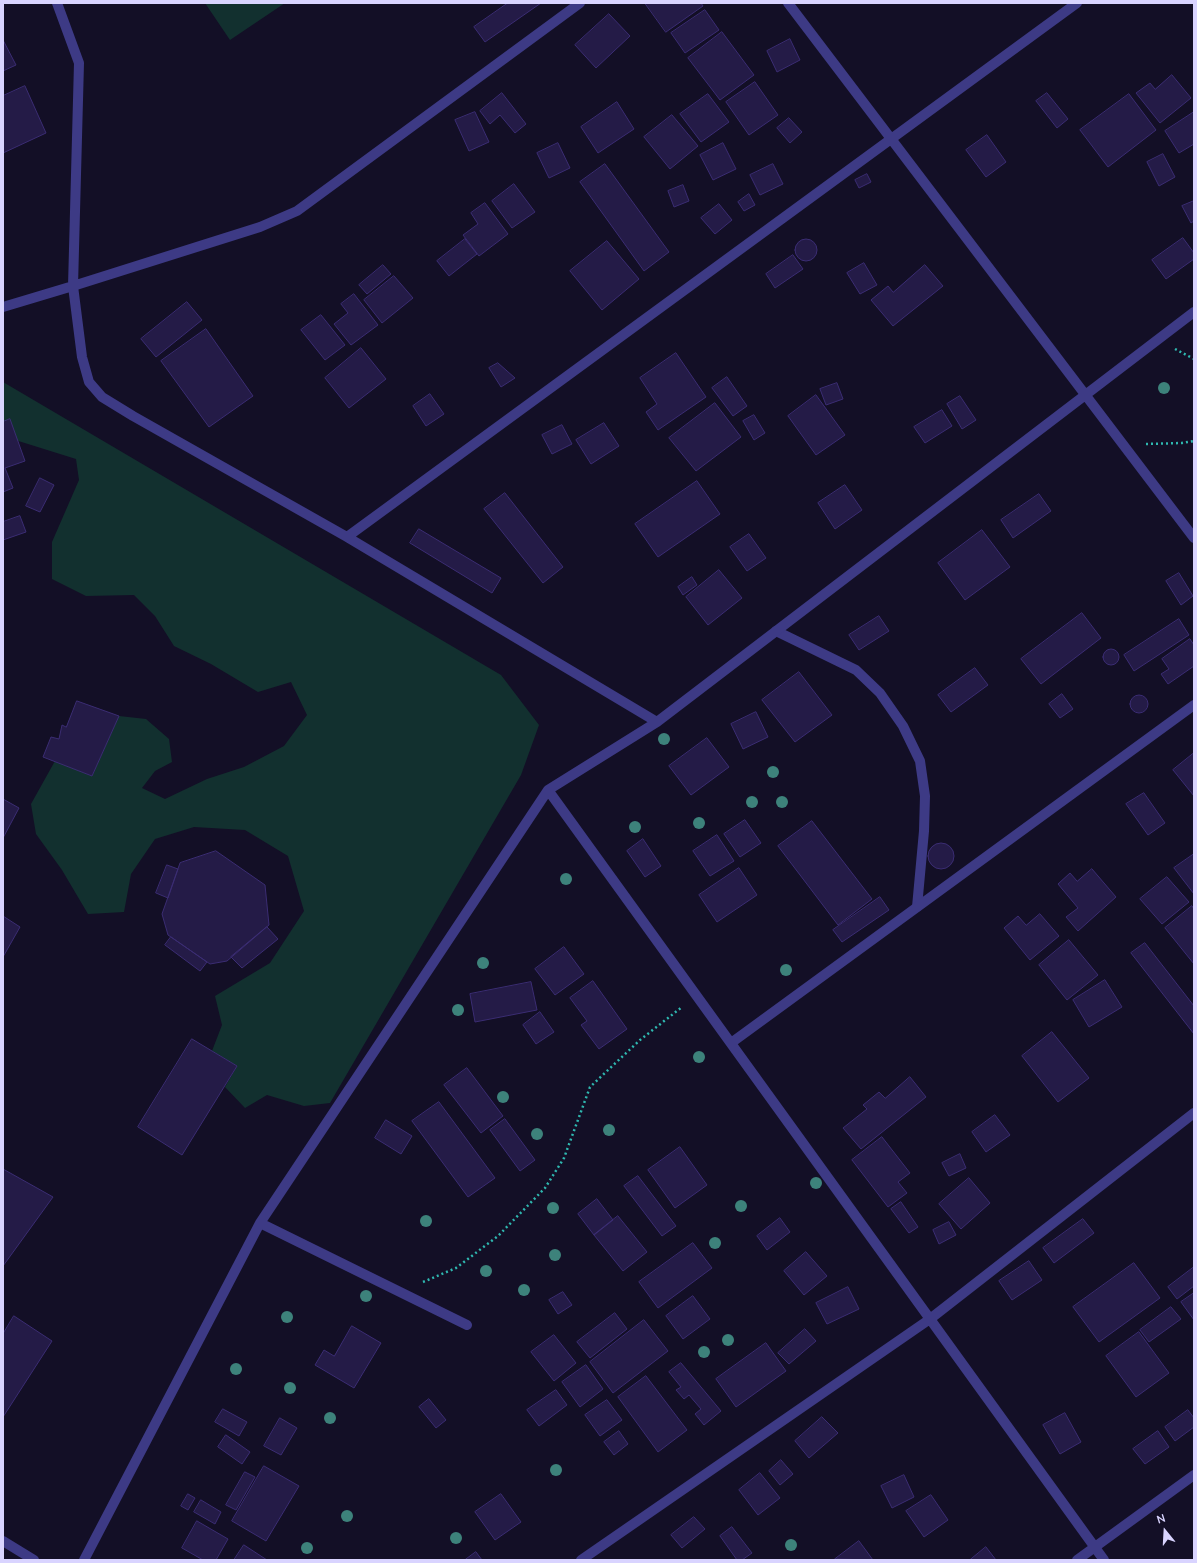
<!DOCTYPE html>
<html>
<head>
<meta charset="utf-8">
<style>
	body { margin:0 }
	#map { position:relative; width:1197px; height:1563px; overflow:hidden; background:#130f26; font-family:"Nunito Sans",sans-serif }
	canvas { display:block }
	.frame { position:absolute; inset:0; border:4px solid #d9d4ff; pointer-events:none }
	.north { position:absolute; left:1145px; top:1511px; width:40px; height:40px; -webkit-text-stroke:3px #130f26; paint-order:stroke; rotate:342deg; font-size:11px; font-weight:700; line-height:16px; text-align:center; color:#d9d4ff }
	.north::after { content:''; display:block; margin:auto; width:14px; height:18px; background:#d9d4ff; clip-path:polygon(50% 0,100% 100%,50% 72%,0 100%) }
</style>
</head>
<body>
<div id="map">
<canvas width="1197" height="1563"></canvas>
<div class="frame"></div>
<div class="north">N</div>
</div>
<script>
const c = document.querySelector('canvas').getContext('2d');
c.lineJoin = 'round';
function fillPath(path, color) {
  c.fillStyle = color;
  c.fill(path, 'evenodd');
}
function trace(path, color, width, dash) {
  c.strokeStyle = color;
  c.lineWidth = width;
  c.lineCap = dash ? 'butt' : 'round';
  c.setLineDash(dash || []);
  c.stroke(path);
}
const green = new Path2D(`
	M205,3h80l-55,37z
	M3,382l498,293 38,50 -18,50 -191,328 -26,3 -37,-11 -22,13 -20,-21 12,-21 -25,-15 10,-26 -7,-29 55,-33 34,-52 -16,-55 -43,-26 -51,-3 -39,12 -24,35 -7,38 -36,2 -26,-44 -26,-36 -5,-30 24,-43 37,15 27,-60 27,3 23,20 3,23 -17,9 -13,17 23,11 42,-20 37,-12 40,-21 23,-31 -16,-33 -33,10 -47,-28 -37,-18 -19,-30 -21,-21 -48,1 -34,-17v-37l27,-62 -3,-21 -64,-20 -7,-18h-2z`);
const building = new Path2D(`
	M508,3h33l-56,39 -11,-15z
	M645,3h56l2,3 -37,26z
	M705,10l14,20 -34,23 -14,-20z
	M609,14l21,22 -34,32 -21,-23z
	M722,32l32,43 -34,25 -32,-42z
	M790,39l10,21 -23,12 -10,-21z
	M3,40l13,25 -13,6z
	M1172,75l19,23 -31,25 -24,-30 14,-10 5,6z
	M755,82l23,33 -29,20 -23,-33z
	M25,86l21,47 -43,20v-57z
	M502,93l24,31 -11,9 -15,-18 -10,9 -10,-13z
	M1047,93l21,26 -11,9 -21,-27z
	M708,94l21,28 -28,20 -21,-28z
	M1129,94l27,36 -48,37 -28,-37z
	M617,102l17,27 -36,24 -17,-26z
	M475,112l14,30 -20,9 -14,-31z
	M1194,112v32l-15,9 -14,-22z
	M672,115l26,31 -28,23 -26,-32z
	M789,118l13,14 -12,11 -13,-15z
	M987,135l19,27 -20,15 -20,-27z
	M558,143l12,25 -21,10 -12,-25z
	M723,143l13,26 -23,11 -13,-25z
	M1163,154l12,23 -16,9 -12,-24z
	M605,164l64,88 -25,19 -64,-89z
	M773,164l10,20 -23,11 -10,-20z
	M867,174l4,8 -12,6 -4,-8z
	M514,184l21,28 -23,16 -20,-27z
	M683,185l6,16 -15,6 -6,-16z
	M749,194l6,11 -11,6 -6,-9z
	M1194,201v20l-3,2 -9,-17z
	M485,203l23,31 -29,22 -16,-21 15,-11 -7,-11z
	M719,204l13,16 -17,14 -14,-16z
	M1183,238l11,15v6l-28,20 -14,-19z
	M465,239l12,15 -28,22 -12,-15z
	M795 250a11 11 0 1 1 22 0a11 11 0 1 1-22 0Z
	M607,241l32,38 -37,31 -32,-39z
	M793,255l10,14 -28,19 -9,-14z
	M864,263l13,22 -17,9 -13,-21z
	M383,265l8,9 -24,20 -8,-9z
	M925,265l18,21 -50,40 -22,-26 17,-14 5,6z
	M394,276l19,22 -31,25 -18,-23z
	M354,294l24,31 -27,20 -17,-21 14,-11 -7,-9z
	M187,302l15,18 -46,37 -15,-18z
	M321,315l24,30 -20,15 -24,-30z
	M206,329l47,67 -44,31 -48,-66z
	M361,348l25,31 -37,29 -24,-30z
	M676,353l30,44 -48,33 -12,-18 11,-8 -17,-26z
	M498,363l17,15 -14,9 -12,-19z
	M727,377l20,29 -14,10 -21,-28z
	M837,383l6,16 -17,6 -6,-16z
	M430,394l14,20 -18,12 -13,-20z
	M816,395l29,40 -29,20 -28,-39z
	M960,396l16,24 -14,9 -15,-25z
	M715,403l26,34 -45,34 -27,-33z
	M942,410l10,16 -27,17 -11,-16z
	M754,415l11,18 -11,7 -11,-19z
	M10,419l15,42 -20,7 8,20 -10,4v-70z
	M604,423l15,23 -28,18 -15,-24z
	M562,425l10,19 -20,10 -10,-19z
	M40,478l14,7 -14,27 -14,-6z
	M697,481l23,33 -62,43 -23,-33z
	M845,485l17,25 -27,19 -17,-26z
	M505,493l58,74 -20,16 -59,-74z
	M1039,494l12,17 -38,27 -12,-18z
	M20,516l6,16 -23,8v-18z
	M419,529l82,49 -9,15 -82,-50z
	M982,530l28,37 -45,33 -27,-37z
	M749,534l17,24 -19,13 -17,-24z
	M719,570l23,28 -34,27 -22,-28z
	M1179,573l14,23 -12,9 -15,-24z
	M692,577l5,8 -14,10 -5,-8z
	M1082,613l19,25 -60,46 -20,-25z
	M879,616l10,15 -30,19 -10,-15z
	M1179,619l10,16 -55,36 -10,-16z
	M1190,639l4,6v21l-26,18 -7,-10 8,-5 -7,-10z
	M1103 657a8 8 0 1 1 16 0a8 8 0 1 1-16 0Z
	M975,668l13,17 -37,27 -13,-17z
	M799,672l33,43 -37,27 -33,-42z
	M1062,694l11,15 -13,9 -11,-14z
	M1130 704a9 9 0 1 1 18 0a9 9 0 1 1-18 0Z
	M77,701l42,15 -27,60 -49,-19 8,-20 8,2 3,-14 4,2z
	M756,712l12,25 -25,12 -12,-25z
	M707,738l22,29 -38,28 -22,-29z
	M1194,753v43l-21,-26z
	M1144,793l21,30 -17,12 -22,-31z
	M3,799l16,9 -16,30z
	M745,820l16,23 -21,14 -16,-23z
	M812,821l60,78 -34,26 -60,-79z
	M717,835l17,26 -24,15 -17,-25z
	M643,839l18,27 -16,11 -18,-26z
	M928 856a13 13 0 1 1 26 0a13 13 0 1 1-26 0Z
	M216,851l49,34 4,40 -42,36 -17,3 -42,-29 -6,-21 18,-51z
	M1194,854v40l-20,-26z
	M167,865l11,4 -10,29 -12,-5z
	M739,868l18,27 -40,27 -18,-27z
	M1092,869l24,28 -38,34 -12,-14 12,-9 -20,-24 12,-11 7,8z
	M1167,877l22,25 -27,22 -22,-25z
	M880,897l9,13 -47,32 -9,-12z
	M1192,906l2,3v55l-29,-36z
	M1040,914l19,22 -29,24 -26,-32 14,-12 8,9z
	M3,916l17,11 -17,30z
	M267,927l11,12 -36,29 -11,-11z
	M171,937l36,25 -7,9 -35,-26z
	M1069,940l29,35 -31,25 -28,-35z
	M1145,943l49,63v28l-63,-81z
	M564,947l20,27 -29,21 -20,-26z
	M1105,980l17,27 -33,20 -16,-27z
	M593,981l34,48 -28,20 -18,-24 6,-4 -17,-23z
	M531,982l6,28 -62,12 -5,-28z
	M540,1012l14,20 -18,12 -13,-19z
	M1052,1032l37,46 -31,24 -36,-46z
	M192,1039l45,27 -55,89 -44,-28z
	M467,1068l36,48 -22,17 -37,-48z
	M910,1077l16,20 -65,52 -18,-21 24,-19 -4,-4 16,-13 6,6z
	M439,1102l56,76 -27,19 -56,-76z
	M995,1115l15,20 -24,17 -14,-20z
	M505,1119l30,41 -15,11 -30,-41z
	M386,1120l26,16 -11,18 -26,-16z
	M882,1137l28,36 -12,9 9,11 -19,14 -36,-47z
	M680,1147l27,38 -32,23 -27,-38z
	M960,1154l6,14 -17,8 -7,-13z
	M3,1169l50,28 -50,69z
	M638,1176l38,50 -14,10 -38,-50z
	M969,1178l21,25 -29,26 -22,-25z
	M597,1199l16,21 -19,15 -16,-21z
	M901,1202l17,25 -9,6 -18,-24z
	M618,1216l29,36 -24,19 -29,-36z
	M780,1218l10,14 -23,18 -10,-14z
	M1083,1219l11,14 -40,30 -11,-15z
	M949,1222l7,13 -17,9 -6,-14z
	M693,1243l19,25 -54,40 -19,-26z
	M806,1252l21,24 -23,19 -20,-24z
	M1029,1261l13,19 -30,20 -13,-19z
	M1134,1263l26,35 -61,44 -26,-35z
	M1194,1267v19l-17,13 -9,-12z
	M848,1287l11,22 -32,15 -11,-21z
	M563,1292l9,13 -14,9 -9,-14z
	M1194,1293v27l-13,-18z
	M693,1296l17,23 -27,20 -17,-23z
	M1171,1307l10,12 -32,23 -9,-12z
	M615,1313l12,16 -37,29 -13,-16z
	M14,1316l38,25 -49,76v-83z
	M644,1320l24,31 -55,42 -23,-31z
	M352,1326l29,17 -27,45 -39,-23 9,-15 10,6z
	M805,1329l11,12 -27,23 -11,-11z
	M1139,1332l30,41 -33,24 -30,-41z
	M554,1335l22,28 -22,18 -23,-29z
	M766,1343l20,28 -50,36 -20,-28z
	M681,1363l40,48 -17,14 -9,-11 6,-5 -12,-14 -5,4 -8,-9 5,-3 -12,-15z
	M586,1365l17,24 -23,18 -18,-25z
	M646,1376l41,54 -29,22 -40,-55z
	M556,1390l11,15 -28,21 -12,-16z
	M429,1399l17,21 -10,8 -17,-21z
	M607,1400l15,20 -22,16 -15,-21z
	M223,1409l24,13 -8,14 -24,-14z
	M1188,1410l6,8v9l-19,14 -10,-14z
	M1065,1413l16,29 -21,12 -17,-29z
	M822,1417l16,16 -29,25 -14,-17z
	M280,1418l17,10 -16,27 -17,-9z
	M619,1431l9,13 -14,11 -10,-13z
	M1158,1431l11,16 -24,17 -12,-15z
	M226,1435l24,17 -8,12 -24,-17z
	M781,1460l12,14 -13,11 -11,-14z
	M264,1466l35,20 -33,55 -34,-20z
	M245,1472l10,5 -19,33 -10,-5z
	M760,1473l20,25 -22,17 -19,-25z
	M904,1475l10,22 -22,11 -11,-22z
	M188,1494l7,4 -7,12 -7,-4z
	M501,1494l20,28 -26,18 -20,-28z
	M931,1495l17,25 -24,17 -18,-26z
	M201,1500l20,12 -6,12 -21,-12z
	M694,1517l11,12 -23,19 -11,-13z
	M197,1521l31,18 -12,21h-13l-21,-12z
	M732,1527l20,26 -10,7h-5l-17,-24z
	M859,1541l14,19 -38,-1z
	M244,1545l23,15h-33z
	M986,1547l10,13h-26z
	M476,1552l6,8h-17z`);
const path = new Path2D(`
	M1175,349l19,10
	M1146,444l36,-1 12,-2
	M423,1282l33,-14 42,-32 47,-48 19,-30 26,-71 50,-47 42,-33`);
const lane = new Path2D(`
	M776,631l80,39 24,23 23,33 17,35 5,35 -1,35 -7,76`);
const street = new Path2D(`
	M57,3l22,60 -6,223 9,71 7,25 13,15 31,19 214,121 310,185
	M788,3l406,535
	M3,307l70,-21 187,-59 37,-16 283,-208
	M347,537l730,-534
	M548,790l556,770
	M731,1043l463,-338
	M260,1223l207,102
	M3,1541l31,19
	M84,1560l176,-337 288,-433 109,-68 537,-410
	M581,1560l349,-241 264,-206
	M1077,1560l117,-85`);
const trees = [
	[1164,388],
	[664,739],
	[773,772],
	[752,802],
	[782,802],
	[699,823],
	[635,827],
	[566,879],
	[483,963],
	[786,970],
	[458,1010],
	[699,1057],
	[503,1097],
	[609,1130],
	[537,1134],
	[816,1183],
	[741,1206],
	[553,1208],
	[426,1221],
	[715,1243],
	[555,1255],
	[486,1271],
	[524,1290],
	[366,1296],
	[287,1317],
	[728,1340],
	[704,1352],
	[236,1369],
	[290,1388],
	[330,1418],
	[556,1470],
	[347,1516],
	[456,1538],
	[791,1545],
	[307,1548]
];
fillPath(green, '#12302f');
fillPath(building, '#241b47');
trace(building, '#3b2d73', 1);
trace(path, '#2fb8b0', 2.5, [2, 3]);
trace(lane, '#3d3a85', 10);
trace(street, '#3d3a85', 10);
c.fillStyle = '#3d827b';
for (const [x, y] of trees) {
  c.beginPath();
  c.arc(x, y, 6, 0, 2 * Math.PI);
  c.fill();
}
</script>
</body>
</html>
